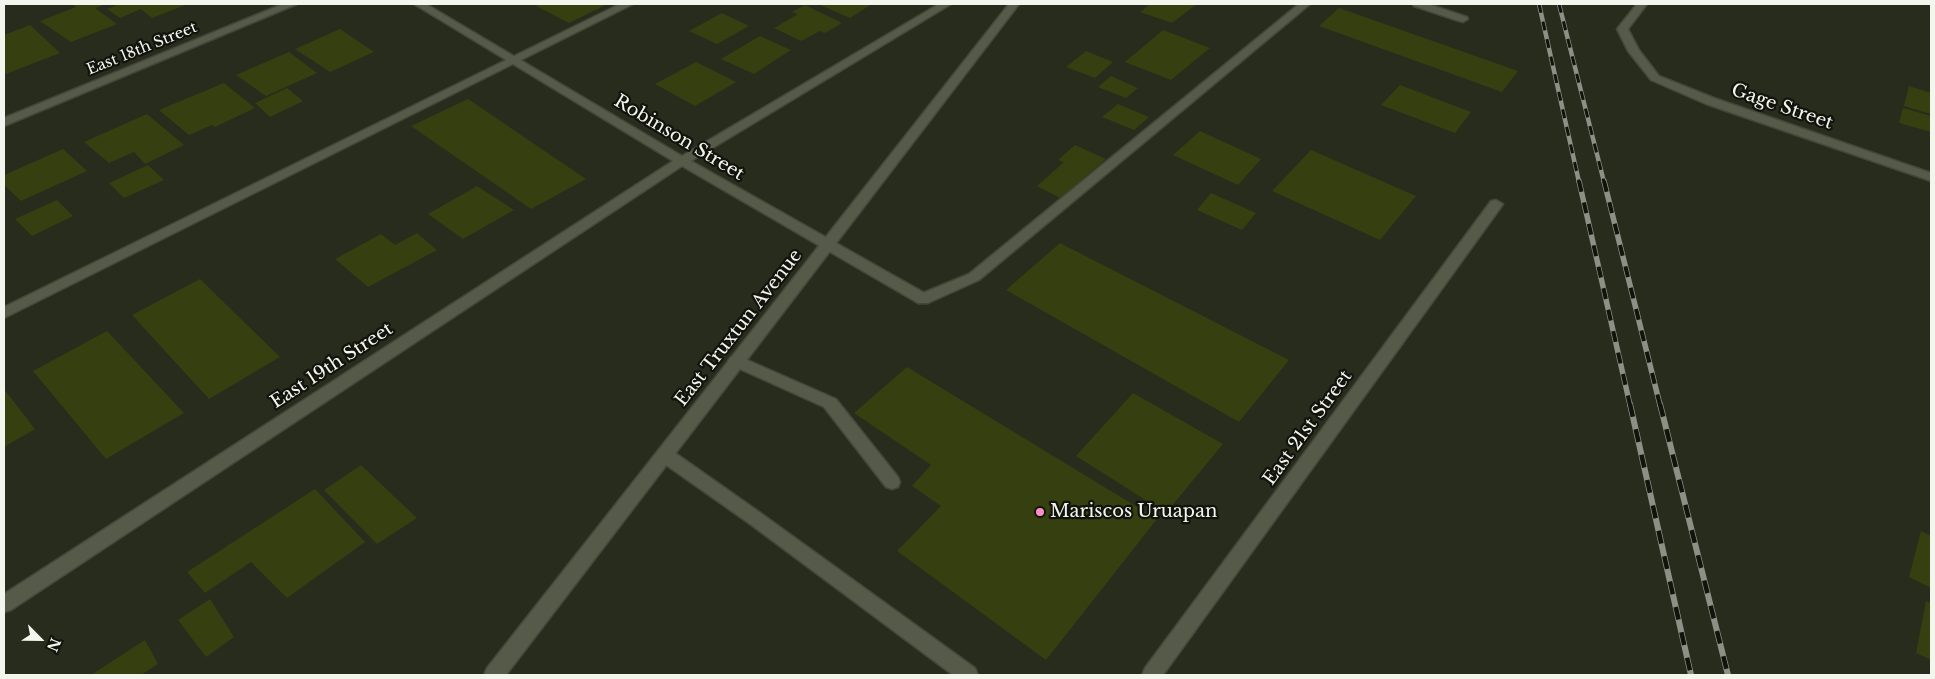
<!DOCTYPE html>
<html>
<head>
<meta charset="utf-8">
<style>
	body { margin:0 }
	#map { position:relative; width:1935px; height:679px; overflow:hidden; background:#282c1d; font-family:"Libre Baskerville",serif }
	canvas { display:block }
	.frame { position:absolute; inset:0; border:5px solid #f3f6ec; pointer-events:none }
	.north { position:absolute; left:15px; top:614px; width:50px; height:50px; -webkit-text-stroke:4px #12130d; paint-order:stroke; rotate:113deg; font-size:14px; font-weight:700; line-height:20px; text-align:center; color:#f3f6ec }
	.north::after { content:''; display:block; margin:auto; width:18px; height:22px; background:#f3f6ec; clip-path:polygon(50% 0,100% 100%,50% 72%,0 100%) }
</style>
</head>
<body>
<div id="map">
<canvas width="1935" height="679"></canvas>
<div class="frame"></div>
<div class="north">N</div>
</div>
<script>
const c = document.querySelector('canvas').getContext('2d');
c.lineJoin = 'round';
function fillPath(path, color) {
  c.fillStyle = color;
  c.fill(path, 'evenodd');
}
function trace(path, color, width, dash) {
  c.strokeStyle = color;
  c.lineWidth = width;
  c.lineCap = dash ? 'butt' : 'round';
  c.setLineDash(dash || []);
  c.stroke(path);
}
function label(font, color, halo, rows, align = 'center') {
  c.font = font + ' "Libre Baskerville",serif';
  c.lineWidth = 4.5;
  c.setLineDash([]);
  c.textBaseline = 'middle';
  c.strokeStyle = halo;
  c.fillStyle = color;
  for (const [text, x, y, turn = 0] of rows) {
    c.save();
    c.translate(x, y);
    c.rotate((+turn || 0) * Math.PI / 180);
    c.textAlign = isNaN(turn) ? turn : align;
    if (halo) c.strokeText(text, 0, 0);
    c.fillText(text, 0, 0);
    c.restore();
  }
}
const building = new Path2D(`
	M72,4h35l-12,4 22,16 -46,18 -31,-21 36,-14z
	M120,4l7,1 61,-1 -36,14 -11,-9 -21,9 -13,-9z
	M541,4h59l4,2 -35,17 -33,-17z
	M818,4h54l-22,14z
	M1150,4h47l-25,19 -32,-11z
	M805,5l37,18 -17,10 -5,-2 -19,10 -27,-13 24,-14 -6,-2z
	M1339,8l179,63 -16,21 -183,-66z
	M722,13l27,13 -32,18 -28,-13z
	M30,25l30,28 -54,21 -2,-2v-37z
	M340,29l34,23 -44,20 -35,-23z
	M1163,30l47,18 -39,32 -46,-18z
	M760,36l31,14 -37,24 -33,-15z
	M1086,51l27,11 -18,16 -29,-11z
	M289,52l28,21 -51,23 -30,-21z
	M696,62l40,20 -41,24 -40,-22z
	M1111,76l27,12 -12,10 -28,-11z
	M224,83l31,25 -40,19 -3,-2 -23,10 -30,-25z
	M1400,85l71,27 -16,21 -74,-28z
	M1909,86l22,7v21l-27,-8z
	M287,88l16,13 -33,16 -15,-14z
	M468,99l118,80 -55,30 -120,-83z
	M1118,104l31,13 -15,13 -32,-13z
	M1903,108l28,8v16l-32,-9z
	M147,114l37,31 -39,19 -11,-12 -25,11 -25,-21z
	M1200,131l61,28 -23,26 -65,-30z
	M1075,145l31,14 -46,39 -23,-12 27,-24 -6,-2z
	M63,149l24,22 -66,30 -17,-16v-10z
	M1311,150l105,46 -36,44 -108,-49z
	M148,165l16,15 -40,18 -15,-15z
	M477,186l37,24 -51,29 -35,-25z
	M1211,193l45,20 -14,17 -45,-20z
	M57,200l16,16 -41,20 -17,-17z
	M417,233l20,17 -69,37 -33,-28 46,-25 14,11z
	M1060,243l229,117 -50,62 -233,-132z
	M200,279l80,78 -71,42 -77,-84z
	M107,331l77,82 -78,46 -73,-88z
	M907,367l250,152 -111,141 -149,-109 44,-45 -29,-20 19,-21 -77,-52z
	M4,389l31,40 -31,18z
	M1133,393l90,51 -57,69 -90,-57z
	M361,465l56,53 -40,26 -53,-54z
	M315,489l50,53 -78,56 -36,-36 -46,31 -18,-21z
	M1921,531l10,5v52l-22,-11z
	M210,599l24,38 -28,20 -28,-37z
	M1926,601l5,2v57l-15,-7z
	M145,640l13,24 -17,11h-50z`);
const service = new Path2D(`
	M620,4h13l-629,314v-11z
	M1299,4h11l-331,276 -51,23h-10l-2,-4 2,-4 51,-21z
	M736,355l100,44 62,78 2,5 -2,5 -6,2 -6,-2 -62,-80 -93,-42 -3,-4 3,-4z
	M665,448l6,2 91,64 213,154 3,7h-25l-203,-151 -91,-64 -2,-5 2,-5z`);
const minor = new Path2D(`
	M283,4h14l-293,122v-8z
	M414,4h12l256,152 257,-152h12l-260,157 237,134 2,4 -2,4h-10l-236,-137 -671,444 -7,2v-18l669,-433z
	M1413,4h15l39,13 1,2 -5,3 -4,-1 -45,-15z
	M1637,4h10l-19,25 11,21 20,26 55,22 217,75v8l-225,-77 -55,-24 -23,-29 -11,-22z
	M1496,200l7,4 -2,3 -338,468h-21l3,-7 346,-467z`);
const secondary = new Path2D(`
	M1009,4h10l-513,671h-22l3,-7z`);
const railFar2 = new Path2D(`
	M1539,4l40,178
	M1559,4l45,178`);
const railFar1 = new Path2D(`
	M1579,181l51,224
	M1604,181l56,224`);
const rail = new Path2D(`
	M1630,404l61,271
	M1660,404l68,271`);
const markers = [
	[1040,512,5,"#fb8fc6"]
];
const farStreetnames = [
	["East 18th Street",142,49,-22]
];
const streetNames = [
	["Gage Street",1782,107,19],
	["Robinson Street",679,138,31],
	["East Truxtun Avenue",739,328,-52],
	["East 19th Street",332,366,-33],
	["East 21st Street",1308,428,-54]
];
const poiNames = [
	["Mariscos Uruapan",1050,512]
];
fillPath(building, '#353f0f');
trace(service, '#434639', 3);
trace(minor, '#434639', 3);
trace(secondary, '#434639', 3);
fillPath(service, '#555a49');
fillPath(minor, '#555a49');
fillPath(secondary, '#555a49');
trace(railFar2, '#8d9084', 4.5);
trace(railFar1, '#8d9084', 5.5);
trace(rail, '#8d9084', 6);
trace(railFar2, '#12130d', 3, [9]);
trace(railFar1, '#12130d', 4, [11]);
trace(rail, '#12130d', 4.5, [13]);
for (const [x, y, r, color] of markers) {
  const dot = new Path2D();
  dot.arc(x, y, r, 0, 2 * Math.PI);
  c.fillStyle = color;
  c.fill(dot);
  trace(dot, '#12130d', 2);
}
label('15px', '#f3f6ec', '#12130d', farStreetnames);
label('18px', '#f3f6ec', '#12130d', streetNames);
label('18px', '#f3f6ec', '#12130d', poiNames, 'left');
</script>
</body>
</html>
